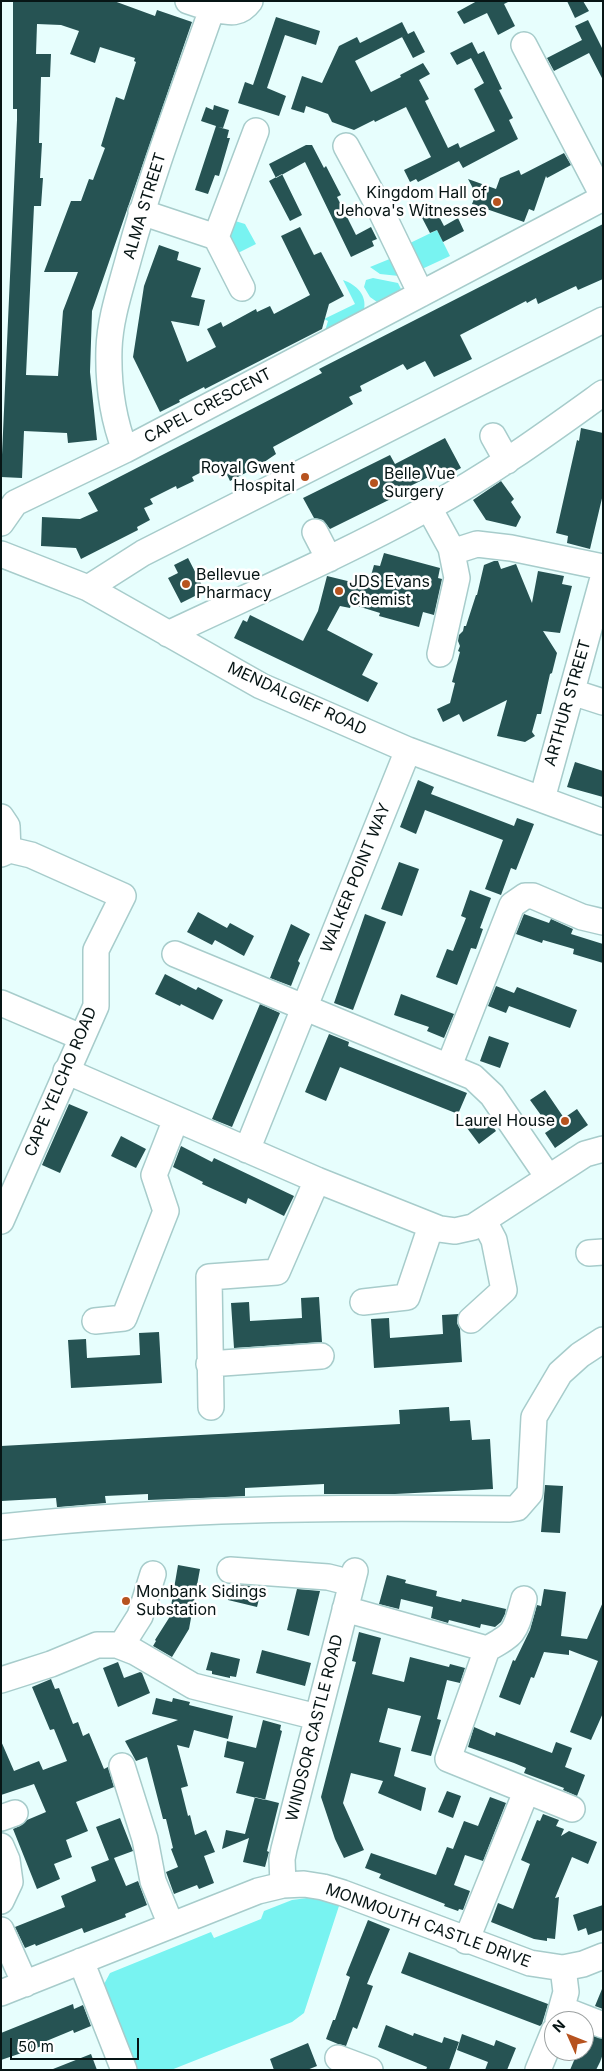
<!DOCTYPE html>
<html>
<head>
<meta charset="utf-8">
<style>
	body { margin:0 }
	#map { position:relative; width:604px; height:2071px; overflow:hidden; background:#e7fefd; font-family:Inter,sans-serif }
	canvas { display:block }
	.frame { position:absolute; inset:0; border:2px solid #071515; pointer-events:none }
	.north { position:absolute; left:544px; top:2011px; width:50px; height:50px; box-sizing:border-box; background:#fff; border:1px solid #9ca1a1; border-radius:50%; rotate:314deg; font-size:14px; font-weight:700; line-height:20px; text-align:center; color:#071515 }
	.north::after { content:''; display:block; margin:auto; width:18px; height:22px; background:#b7531f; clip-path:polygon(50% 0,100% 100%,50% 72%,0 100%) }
	.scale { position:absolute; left:10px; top:2038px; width:129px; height:22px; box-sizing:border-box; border:2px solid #071515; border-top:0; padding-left:6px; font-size:15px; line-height:18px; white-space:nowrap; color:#071515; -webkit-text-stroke:4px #fff; paint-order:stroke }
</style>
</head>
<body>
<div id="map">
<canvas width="604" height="2071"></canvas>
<div class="frame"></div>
<div class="north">N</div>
<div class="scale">50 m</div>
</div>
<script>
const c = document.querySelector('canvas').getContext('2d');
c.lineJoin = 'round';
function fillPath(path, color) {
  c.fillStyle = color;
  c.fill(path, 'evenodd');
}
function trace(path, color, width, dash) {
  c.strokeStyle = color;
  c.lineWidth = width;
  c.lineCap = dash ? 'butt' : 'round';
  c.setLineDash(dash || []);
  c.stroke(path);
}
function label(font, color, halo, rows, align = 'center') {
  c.font = font + ' Inter,sans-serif';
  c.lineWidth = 5;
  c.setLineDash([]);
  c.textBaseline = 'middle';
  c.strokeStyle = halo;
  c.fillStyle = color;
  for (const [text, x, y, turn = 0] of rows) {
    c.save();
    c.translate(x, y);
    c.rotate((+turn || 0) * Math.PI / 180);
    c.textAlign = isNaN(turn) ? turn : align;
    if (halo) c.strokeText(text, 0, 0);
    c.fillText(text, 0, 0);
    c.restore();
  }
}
const green = new Path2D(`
	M232,220l13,4 11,20 -24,12 -4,-7z
	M437,230l13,26 -28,13 -14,-25z
	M392,258l7,18 -19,-2 -10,-7z
	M373,278l25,5 3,6 -24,13 -7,-5 -6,-10 2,-7z
	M343,280c14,5 24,15 21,30l-39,21 3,-10 -4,-2 31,-15z
	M307,1898l14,2 18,6 -35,107 -12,9 -121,48h-34l-34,-84 7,-13 101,-41 3,6 47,-19 3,-8 28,-11z`);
const building = new Path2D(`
	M13,1h101l41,15 2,-6 35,12 -100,289 -2,61 7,68 -29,3 -1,-10 -43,-2 -2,47 -21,-1 16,-357v-11h-4zM37,24l24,1 18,6 -9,23 25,9 5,-16 35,11 -1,3 2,1 -12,38 -8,-3 -15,49 4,2 -12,32 -4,-1 -8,22h-10l-27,71h34l-15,39 -5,65 -32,-1 8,-169h7l2,-28h-3l2,-35h-3l2,-66h9l1,-23h-15z
	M477,1h33l-6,3 11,22 -17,9 -11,-22 -23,11 -7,-12z
	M567,1h16l6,10 -14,7z
	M276,17l44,14 -4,14 -31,-10 -18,53 19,8 -7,20 -41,-13 7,-21 8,3z
	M588,20l15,30v30l-14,-27 -35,18 -7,-13 35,-18 -7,-14z
	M402,22l6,12 -53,27 16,31 30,-15 -1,-2 23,-12 7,11 -11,6 10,19 -4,2 23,47 10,-5 2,5 35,-17 -21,-42 10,-6 -13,-25 -14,7 -7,-12 22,-11 6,12 6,-3 18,38 -3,1 14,28 -4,2 9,19 -55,29 -4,-7 -41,21 -2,-3 -6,3 -6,-12 27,-13 -25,-50 -31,15 -1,-2 -20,10 -22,-8 -4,-8 -22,-8 -2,7 -13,-4 11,-33 20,7 17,-37 18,-9 3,6z
	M414,31l11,21 -12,6 -11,-21z
	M214,105l15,5 -6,18 -5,-1 11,3 -2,8h3l-11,38 -4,-1 -7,19 -13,-4 21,-64 -15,-5 5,-14 7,3z
	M306,145h6l12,23 2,-2 15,29 -4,2 19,38 15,-8 6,12 -5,2 2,5 -23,11 -46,-95 -29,16 -7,-14z
	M564,153l7,12 -24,13 -1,-2 -12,35 -5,-2 -5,13 -52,-18 4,-10 -8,-15 28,10 4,-11 19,-8 2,5z
	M282,174l20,41 -12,6 -21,-40z
	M433,205l11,21 14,-8 6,13 -21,11 -6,-12 -7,3 -11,-21z
	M603,224v55l-25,11 -2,-4 -38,18 -2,-6 -9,5 -1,-2 -66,34 12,24 -38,18 -9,-16 -18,9 -4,-6 -43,22 2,5 -13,6 4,7 -80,43 3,7 -19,13 -27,14 -9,-19 -29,15 2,4 -17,8 -1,-3 -26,13 3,5 -9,4 6,12 -13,7 1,3 -57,29 -5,-11 -35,-2 1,-29 38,2 18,-8 -10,-18 234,-120 -3,-4z
	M300,227l14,28 7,-3 23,44 -15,8 -7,25 -117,60 -1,-2 -25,13 1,2 -20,10 -27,-55 11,-71 15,-41 20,7 -2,8 24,8 -10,29 14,3 -6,26 -28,-5 16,41 29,-15 -9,-18 14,-7 2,5 33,-18 1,3 13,-6 4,8 36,-19 -29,-59z
	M581,428l22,5v61l-13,55 -23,-6 1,-7 -12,-3 21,-93 2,1z
	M445,438l16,30 -17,9 -3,-6 -39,19 1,3 -73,36 -7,-9 -9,-2 -11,-20 87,-43 5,9z
	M501,481l13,18 -3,3 10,15 -5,10 -30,-7 -13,-20z
	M384,553l56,15 -2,10 4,1 -8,36 -11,-3 -4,15 -40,-11 1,-3 -29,-9 -1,4 -10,-2 -13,24 46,24 -11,21 16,8 -10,19 -134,-64 9,-18 4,2 3,-7 53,26 15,-30 9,-35 41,10 6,-21 6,1z
	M188,558l17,33 -24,12 -13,-25 10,-5 -4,-8z
	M494,561h4l3,8 15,-5 16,39 6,-32 26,5 -2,8 10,2 -12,47 -17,-2 14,22 -5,20 -2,1 -9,40h-4l-5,18 3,4 -10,6 -28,-6 10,-36 -44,22 -4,-8 -16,8 -6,-13 13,-6 5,-20 -3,-1 8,-30 -2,-1 2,-5 -2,-5 1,-6 4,-4 1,-5h2l10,-31h1l7,-30z
	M575,762l28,9v26l-36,-10z
	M418,780l16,7 -3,7 83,32 3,-8 17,6 -18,46 -5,-2 -10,27 -16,-6 18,-49 -78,-30 -9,24 -16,-7z
	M399,862l20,7 -17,47 -21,-7z
	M470,890l21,8 -11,30 3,1 -7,20 -5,-1 -14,37 -21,-8 11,-28 6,2 13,-33 -5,-2z
	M198,912l29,16 3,-5 24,13 -10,20 -29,-16 -3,5 -25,-13z
	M365,914l21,8 -33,88 -19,-7z
	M524,914l25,9 2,-4 22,10 -2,5 32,10v19l-30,-9 1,-5 -31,-9 -1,3 -26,-9z
	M291,924l19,10 -12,27 2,2 -9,23 -21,-8z
	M165,974l31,16 2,-3 25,13 -10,20 -32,-16 -1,2 -25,-12z
	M496,986l18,7 3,-6 60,23 -7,18 -61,-22 -3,7 -18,-7z
	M401,994l53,20 -10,24 -17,-7 2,-4 -35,-12z
	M260,1004l20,9 -48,114 -20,-8z
	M329,1034l20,8 -1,4 119,47 -9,21 -118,-47 -14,34 -21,-9z
	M489,1036l20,7 -9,25 -20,-7z
	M545,1090l19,28 13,-9 11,16 -33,23 -10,-15 6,-4 -21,-29z
	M69,1104l19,8 -28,61 -18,-8z
	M481,1117h5l10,14 -17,13 -12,-16z
	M121,1136l25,13 -10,19 -25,-12z
	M181,1146l31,16 2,-4 80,38 -10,20 -36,-18 -2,6 -44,-20 1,-2 -30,-15z
	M319,1297l3,45 -88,6 -3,-45 18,-1 1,19 52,-3 -1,-20z
	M459,1314l-2,9 3,6 2,33 -88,6 -3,-49 18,-1 1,20 53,-4 -1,-19z
	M159,1332l3,51 -91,5 -3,-48 18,-1 1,19 53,-3 -1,-22z
	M449,1407l1,14 20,-1 2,20 18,-1 3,50 -98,5h-71v-10l-79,4v8l-20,1 -77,3v-6l-43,2 1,7 -47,4h-2l-1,-9 -55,3v-55l399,-22 -1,-14z
	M545,1485l18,1 -3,47 -19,-1z
	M178,1565l22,4 -11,60 -17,28 -19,-11 3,-5 -1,-1 14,-22z
	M387,1575l19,5 -1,3 32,8 -1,5 25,6 1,-3 44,10 -1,5 -4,8 -6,5 -14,-3 -1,4 -31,-8 -1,3 -17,-5 2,-11 -32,-8 -2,10 -20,-5z
	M231,1584l31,3 -5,20 -29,-7z
	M297,1589l23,2 -11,45 -22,-6z
	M544,1589l22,3 -5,44 26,3 16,-37v111l-12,27 -21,-8 28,-71 -29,-11v5l-25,-3 -10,26 -3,-1 -11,28 -21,-8 14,-37 2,1 15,-31 7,-25 4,1z
	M359,1632l22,6 -9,36 32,8 6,-25 39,10 1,-3 15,4 -5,15 -13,-3 -10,39 4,1 -10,36 -20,-5 10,-35 -33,-8 -9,34 22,6 -7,28 32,12 -5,23 -43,-18 5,-12 -32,-8 -8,30 21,47 -20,8 -9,-19 -14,-42 35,-135 -4,-1z
	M262,1650l49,13 -6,23 -49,-13z
	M211,1652l29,7 -4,18 -6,-1v2l-18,-4v-3l-6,-1z
	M118,1662l6,16 16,-6 2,1 8,20 -32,14 -15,-39z
	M51,1679l4,10 4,-1 14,36 5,-2 5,14 6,-3 15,36 4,-2 6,20 -38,15 12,29 -22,9 6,17 -18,7 6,15 -23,10 -24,-60 7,-3 7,-6 19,-8 -12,-28 -33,11v-54l13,30 25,-10 4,9 24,-9 -13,-32 -4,1 -18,-43z
	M156,1698l16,4 1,-4 17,4 -1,3 44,11 -5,23 -34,-9 -5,18 -12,-3 11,41 -7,2 7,28 2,-1 5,20 11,-5 9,22 -11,4 10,27 -15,6 -2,-4 -23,9 -8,-22 12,-5 -7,-18 2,-1 -7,-29h-3l-16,-62 -11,4 -11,-20 53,-21 -26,-6z
	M263,1720l18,5 -1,5 2,1 -17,69 -29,-7 8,-31 -20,-5 3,-16 29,7z
	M474,1727l21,9 1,-4 56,21 4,-11 16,6 -7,19 20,8 -8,21 -14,-6 1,-2 -40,-15 2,-5 -12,-5 -46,-16z
	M447,1791l14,5 -8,22 -15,-6z
	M255,1797l24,6 -12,48 2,1 -4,15 -22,-5 6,-24 -27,11 4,-19 19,4z
	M490,1797l16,6 -23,58 -18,-6 -11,30 16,6 -7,19 -4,-1 -1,2 -14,-5 1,-2 -66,-26 2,-4 -16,-6 6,-15 65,22 11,-28 6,2 11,-28 14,5z
	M543,1814l16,6 -3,6 8,3 -3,7 8,-5 28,11 -9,22 -16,-7 -17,41 4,-1 -4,42 -8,-1v3l-13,-2 -43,-17 7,-19 15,6 17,-45 -9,-4 16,-40 3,1z
	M120,1818l13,33 -19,7 12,28 12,-5 9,24 -22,9 1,3 -42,16 -2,-5 -46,18 -1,-2 -10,4 -10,-21 50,-20 -4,-11 35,-15 -5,-14 18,-7 -13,-33z
	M603,1905v25l-15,5 -2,-7 -8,3 -5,-16z
	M368,1920l22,9 -23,55 6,2 -16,43 -4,-2 -7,19 -8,-2 -12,-5 7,-19h2l15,-43 -4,-2z
	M409,1952l139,52 -6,20 -2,2 -139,-53z
	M602,1989h1v20l-8,-3z
	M73,2004l1,5 9,-4 8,21 -17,7 -1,-3 -29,12 1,3 -44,15v-27z
	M386,2025l27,11 1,-3 28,10 2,-6 15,5 -10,28h-23l1,-3 -49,-20z
	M585,2033l18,6v15l-3,8 -4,8h-26l8,-19h6z
	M462,2034l32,12 2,-6 20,8 -9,22h-22l3,-8 -31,-12z
	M308,2043l9,23 -10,4h-33l-4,-11z
	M91,2054l6,16h-44v-1z`);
const minor = new Path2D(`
	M188,1l24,8
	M524,45l79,151
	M346,146l33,61 42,87
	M141,212l75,25 40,-106
	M216,237l26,51
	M493,436l14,25
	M125,450c-12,-31 -17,-67 -16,-101 1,-31 12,-62 20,-92 23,-84 54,-165 83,-248 16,3 27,7 38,-8
	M429,508l22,40 6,30 -17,76
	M1,523l14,-20 110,-53 478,-252
	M315,532l14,27
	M452,552l25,-8 34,4 92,19
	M1,554l87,34 173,98 147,64 195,72
	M88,588l55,-35 460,-233
	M168,634c87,-41 176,-80 260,-126 62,-33 118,-74 175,-115
	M572,692l31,10
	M542,799l61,-221
	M1,817l6,9 1,25
	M1,854l9,-4 21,5 92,41 -27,54v56l-95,215
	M175,954l298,123 19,18 56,82
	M1,1003l80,34
	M449,1066l63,-161 13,-9h8l49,21 21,5
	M66,1071l251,109 123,49 15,2 18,-4 112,-73 18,-5
	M247,1150l161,-400
	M589,1253l14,-1
	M363,1302l44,-5 24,-71
	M471,1320l33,-30 -10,-50 -10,-19
	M95,1321l29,-3 42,-107 -12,-36 22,-56
	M209,1364l112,-8
	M211,1407l-2,-130 68,-5 40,-92
	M1,1527c169,-19 339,-20 509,-18l7,-1 13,-15 4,-76 26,-44 20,-18 23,-15
	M230,1570l98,7 24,6
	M345,1609l142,40 -39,110 124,50
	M121,1646l19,-30 13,-42
	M487,1649c30,-16 28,-18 37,-50
	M1,1680l50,-16 46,-19h20l18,7 58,34 124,31
	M122,1766l23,73 8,42 18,44
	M1,1818l14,-5
	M1,1846l6,14 3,22 -9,19
	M283,1885l-1,-26 2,-10 71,-278
	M1,1930l24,54
	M466,1941l60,-149
	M81,1961l43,109
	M1,1993l257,-102 25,-6 21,-1 19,3 20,6 187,70 33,5 20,-4 20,-8
	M562,2009l41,16
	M558,2021l8,-29 -3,-24
	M338,2058l32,12
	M538,2070l16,-39`);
const markers = [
	[497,202,5,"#b7531f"],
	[305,477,5,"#b7531f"],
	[374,483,5,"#b7531f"],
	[186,584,5,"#b7531f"],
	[339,591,5,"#b7531f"],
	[565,1121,5,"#b7531f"],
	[126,1601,5,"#b7531f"]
];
const poiNames = [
	["Kingdom Hall of",487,193,"right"],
	["Jehova's Witnesses",487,211,"right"],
	["Royal Gwent",295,468,"right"],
	["Hospital",295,486,"right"],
	["Belle Vue",384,474],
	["Surgery",384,492],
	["Bellevue",196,575],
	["Pharmacy",196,593],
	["JDS Evans",349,582],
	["Chemist",349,600],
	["Laurel House",555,1121,"right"],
	["Monbank Sidings",136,1592],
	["Substation",136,1610]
];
const streetNames = [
	["ALMA STREET",145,206,-73],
	["CAPEL CRESCENT",208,406,-28],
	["MENDALGIEF ROAD",297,699,25],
	["ARTHUR STREET",568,703,-74],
	["WALKER POINT WAY",356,878,-68],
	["CAPE YELCHO ROAD",61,1082,-67],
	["WINDSOR CASTLE ROAD",315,1728,-76],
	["MONMOUTH CASTLE DRIVE",428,1926,20]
];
fillPath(green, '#78f3f1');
fillPath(building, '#265353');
trace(minor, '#a7cccb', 28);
trace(minor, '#fff', 25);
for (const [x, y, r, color] of markers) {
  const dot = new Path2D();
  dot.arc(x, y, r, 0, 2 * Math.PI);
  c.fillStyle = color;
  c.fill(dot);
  trace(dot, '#fff', 2);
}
label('16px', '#071515', '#fff', poiNames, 'left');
label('16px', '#071515', '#fff', streetNames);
</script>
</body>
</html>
